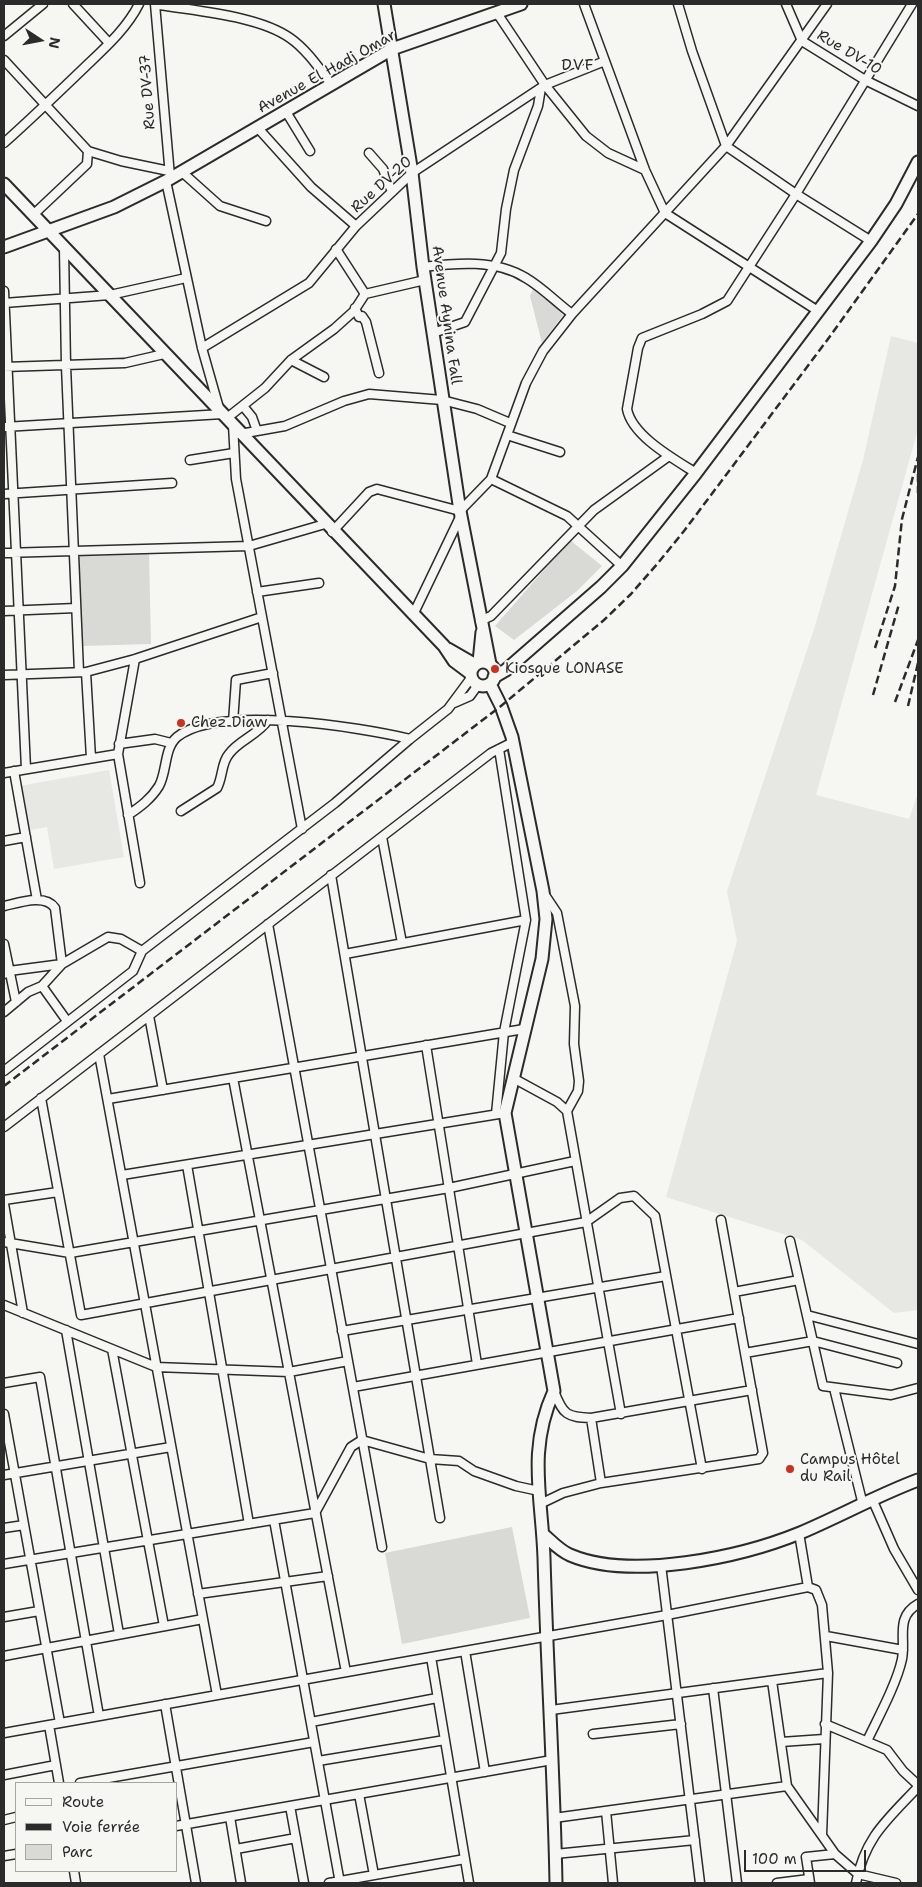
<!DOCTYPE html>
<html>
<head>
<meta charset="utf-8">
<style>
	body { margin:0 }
	#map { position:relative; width:922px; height:1887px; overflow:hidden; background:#f6f6f2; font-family:"Shantell Sans",sans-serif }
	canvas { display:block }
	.frame { position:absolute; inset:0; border:5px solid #2b2b2b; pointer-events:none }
	.legend { position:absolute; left:15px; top:1782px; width:162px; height:90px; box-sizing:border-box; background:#f6f6f2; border:1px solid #a5a5a2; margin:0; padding:6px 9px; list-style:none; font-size:15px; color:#2b2b2b }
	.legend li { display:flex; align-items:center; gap:10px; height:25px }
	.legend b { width:25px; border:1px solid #a5a5a2 }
	.north { position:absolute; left:15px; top:15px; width:50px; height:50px; -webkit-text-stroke:4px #f6f6f2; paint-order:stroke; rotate:101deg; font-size:14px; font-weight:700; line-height:20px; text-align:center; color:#2b2b2b }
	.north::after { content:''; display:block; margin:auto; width:18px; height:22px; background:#2b2b2b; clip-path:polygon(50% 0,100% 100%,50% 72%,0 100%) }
	.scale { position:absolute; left:744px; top:1850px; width:122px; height:22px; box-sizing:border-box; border:2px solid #2b2b2b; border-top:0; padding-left:6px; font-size:15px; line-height:18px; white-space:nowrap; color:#2b2b2b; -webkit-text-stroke:4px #f6f6f2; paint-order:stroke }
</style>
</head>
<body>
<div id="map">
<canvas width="922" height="1887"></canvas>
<div class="frame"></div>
<ul class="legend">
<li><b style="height:6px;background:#f6f6f2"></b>Route</li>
<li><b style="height:6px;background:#2b2b2b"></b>Voie ferrée</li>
<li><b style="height:14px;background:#d9d9d5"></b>Parc</li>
</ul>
<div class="north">N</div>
<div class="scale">100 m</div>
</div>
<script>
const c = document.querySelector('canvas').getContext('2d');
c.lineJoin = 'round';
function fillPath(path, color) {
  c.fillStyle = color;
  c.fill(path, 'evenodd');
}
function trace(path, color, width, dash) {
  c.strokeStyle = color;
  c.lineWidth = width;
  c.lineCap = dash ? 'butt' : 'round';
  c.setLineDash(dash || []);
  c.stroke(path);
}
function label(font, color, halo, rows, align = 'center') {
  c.font = font + ' "Shantell Sans",sans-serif';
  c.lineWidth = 4;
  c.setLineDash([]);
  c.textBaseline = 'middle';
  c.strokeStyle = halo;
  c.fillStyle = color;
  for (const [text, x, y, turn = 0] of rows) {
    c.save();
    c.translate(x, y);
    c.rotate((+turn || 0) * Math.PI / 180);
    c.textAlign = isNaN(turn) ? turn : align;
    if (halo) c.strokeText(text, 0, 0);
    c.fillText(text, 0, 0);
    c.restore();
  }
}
const built = new Path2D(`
	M891,336l27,7v86l-102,366 93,24 9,-26v517l-24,3 -92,-73 -136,-43 71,-256 -10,-50 88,-265 48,-166z
	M109,770l15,87 -70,12 -7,-42 -26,5 -7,-45z`);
const green = new Path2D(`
	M534,287l29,28 -21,28 -12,-47z
	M570,540l32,26 -25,25 -63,49 -19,-14z
	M149,554l2,90 -69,2 -3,-90z
	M512,1527l18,91 -128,26 -17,-91z`);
const street = new Path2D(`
	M73,4l36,39
	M155,4c38,7 103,11 135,34 16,11 29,30 41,46
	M155,4l15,172
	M584,4l61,166 20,43 153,98
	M678,4l14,47 34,95 70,48 75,47
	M786,4l16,37 63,39 53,26
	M4,36l39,-32
	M4,60l84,91 33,10 48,10
	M605,61l-60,24 41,51 22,17 37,17
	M285,110l25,41
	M257,127l54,60 45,39
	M4,143c28,-25 55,-51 82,-77 20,-19 41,-38 53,-62
	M369,153l14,16 9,23
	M182,172l38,34 46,15
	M166,181l36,167 17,60
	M33,215l54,-51 1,-13
	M64,248l2,118 13,306
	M336,249l29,45
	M423,267c33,-4 73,-8 103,11 17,10 31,25 46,36
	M4,291l22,478
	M4,303l106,-8 76,-17
	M355,308l4,9 3,-1 4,6 13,51
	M433,333l32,-11 36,-69 5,-44 8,-39 24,-64 3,-18
	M202,348l107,-65 47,-57 56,-53 133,-88 -48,-72
	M291,360l33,17
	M4,367l121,-4 39,-9
	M243,406l9,11 5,14
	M227,418l38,-30 26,-28 43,-31 20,-18 11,-17 60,-14
	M233,425l3,54 66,350
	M4,427l219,-13
	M240,434l45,-8 59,-25 25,-7 73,6 35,9 33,14
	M507,435l53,17
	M190,460l44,-7
	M696,473c-22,-14 -64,-37 -69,-64l11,-61 4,-10 60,-24 25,-13 69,-107 116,-190
	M491,479l76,37 55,50
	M4,494l168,-11
	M332,532l37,-40 8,-3 83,22 31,-32 35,-96 17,-32 29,-37 154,-168 101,-142
	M4,553l245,-7 76,-22
	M257,592l62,-9
	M4,611l72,-3
	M413,615l48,-100
	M480,621l11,-5 103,-106 75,-54
	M135,659l-17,95 22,129
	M86,672l5,86
	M4,675l82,-3 49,-13 127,-42
	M454,703l16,-7 8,-11
	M233,722l3,-42 37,-7
	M119,744l36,-5 16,4
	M14,771l23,129
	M4,773l114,-19
	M181,811l36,-23c6,-11 4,-25 12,-34 10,-14 29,-19 39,-34
	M128,815c12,-8 23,-16 31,-29 8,-14 5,-38 18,-49 40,-33 183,-10 233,2
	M382,837l20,106
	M4,841l22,-4
	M331,875l109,643
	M4,906c14,-3 41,-13 51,2l7,56 -20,22
	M268,924l114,623
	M4,944l12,58
	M345,954l181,-34
	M4,974l5,-3 53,-7 46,-27 13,2 21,12
	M4,1012l24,-20 14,-6 25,35
	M149,1016l14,74
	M426,1045l51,319
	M99,1054l118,641
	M4,1071l129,-100 9,-20 193,-148 75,-64 38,-30 23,-31
	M233,1078l113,594
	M513,1078l44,24 10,9 11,-20 1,-10 -5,-37 1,-38 -18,-93 -12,-18
	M41,1098l40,217 505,-93 34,-24 14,-2 21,20 47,253
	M108,1099l416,-70
	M567,1111l54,303
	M496,1114l8,-82 22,-112 -27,-171
	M4,1127l487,-374 22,-11
	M187,1165l62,359
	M122,1175l383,-62
	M4,1200l54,-8
	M4,1204l19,109
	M790,1241l33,145 68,9 27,-7
	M4,1242l66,11 379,-65 126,-27
	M734,1292l65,-12
	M4,1305l152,62 133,5 59,-11
	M807,1315l111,29
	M66,1330l53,304
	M342,1331l324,-55
	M112,1349l52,277
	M745,1353l68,-12 84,22
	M4,1383l36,-6 59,339
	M353,1387l386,-69
	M834,1388l29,117
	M554,1391c9,24 13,26 37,27l10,65
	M4,1414l56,309
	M591,1418l161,-28
	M4,1475l167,-28
	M873,1501l21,48 24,41
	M540,1504l23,-11 38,-10 158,-24 4,-6 -42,-233
	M274,1520l66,363
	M4,1528l20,-3
	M799,1533l9,54
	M4,1564l311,-51 36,-66 11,-7 68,19 29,2 15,10 42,15 23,5
	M661,1565l39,318
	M198,1594l130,-18
	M4,1617l35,-6
	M826,1636l77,14
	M465,1651l20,121
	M4,1656l199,-37
	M431,1657l38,226
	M772,1681l15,105 48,68 23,20 38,9
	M713,1688l24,195
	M165,1704l31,179
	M551,1710l277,-37
	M311,1722l126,-24
	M825,1724l62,26 16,21 15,14
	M49,1725l10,58
	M4,1733l663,-118 141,-28 8,3 6,15 6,68 -6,162
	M593,1734l88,-10
	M867,1741c11,-23 30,-58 35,-82 4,-21 -7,-42 16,-55
	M781,1742l43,-3
	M318,1761l127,-21
	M4,1775l52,-10
	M80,1783l234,-41
	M359,1794l15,81
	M290,1806l14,77
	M606,1811l7,72
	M230,1817l11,66
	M554,1818l233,-32
	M4,1820l12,-3
	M176,1826l376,-66
	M236,1849l60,-11
	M555,1854l140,-14
	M4,1856l12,-2
	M74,1871l2,12
	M329,1883l136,-24
	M777,1883l32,-4
	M810,1883l-4,-26 29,-3
	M856,1883c9,-46 31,-63 62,-96`);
const secondary = new Path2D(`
	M384,4l28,169 11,94 37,244 30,153
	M4,184l440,462 10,15 16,12
	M4,247l110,-40 52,-26 226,-132 129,-45
	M448,649l26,15
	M471 674a12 12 0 1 1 24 0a12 12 0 1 1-24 0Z
	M479,662l3,-30
	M494,677l12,-7 95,-83 21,-21 74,-93 175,-232 25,-37 22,-42
	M490,684l11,22 11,31 31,154 3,28 -4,40 -37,154 49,278c-27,59 -12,106 -10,167 3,109 10,217 12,325
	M543,1534c9,8 17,17 27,21 61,26 171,2 230,-22 40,-17 78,-38 118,-53`);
const rail = new Path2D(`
	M918,474v19
	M875,648l20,-62 7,-67 16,-62
	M873,695l26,-91
	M895,702l23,-62
	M908,706l10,-43
	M4,1086l497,-380 103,-86 27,-26 27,-31 26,-32 144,-192 90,-125`);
const markers = [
	[495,669,5,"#c8321e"],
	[181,723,5,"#c8321e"],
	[790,1469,5,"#c8321e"]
];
const streetNames = [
	["Rue DV-10",849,53,31],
	["Avenue El Hadj Omar",327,72,-29],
	["Rue DV-37",148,92,-94],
	["Rue DV-20",382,185,-42],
	["Avenue Aynina Fall",446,315,82]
];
const poiNames = [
	["Kiosque LONASE",505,669],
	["Chez Diaw",191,723],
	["Campus Hôtel",800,1460],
	["du Rail",800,1477]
];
const neighbourhoodNames = [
	["DVF",578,66]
];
fillPath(built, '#e7e7e3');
fillPath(green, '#d9d9d5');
trace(street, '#2b2b2b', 11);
trace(secondary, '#2b2b2b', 15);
trace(street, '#f6f6f2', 8);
trace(secondary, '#f6f6f2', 11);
trace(rail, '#2b2b2b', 2.5, [8, 4]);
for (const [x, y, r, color] of markers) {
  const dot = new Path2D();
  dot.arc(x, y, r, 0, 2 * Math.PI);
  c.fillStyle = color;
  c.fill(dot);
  trace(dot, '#f6f6f2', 2);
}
label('15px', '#2b2b2b', '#f6f6f2', streetNames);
label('15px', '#2b2b2b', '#f6f6f2', poiNames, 'left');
c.letterSpacing = '1px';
label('16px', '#2b2b2b', '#f6f6f2', neighbourhoodNames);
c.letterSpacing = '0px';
</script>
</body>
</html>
